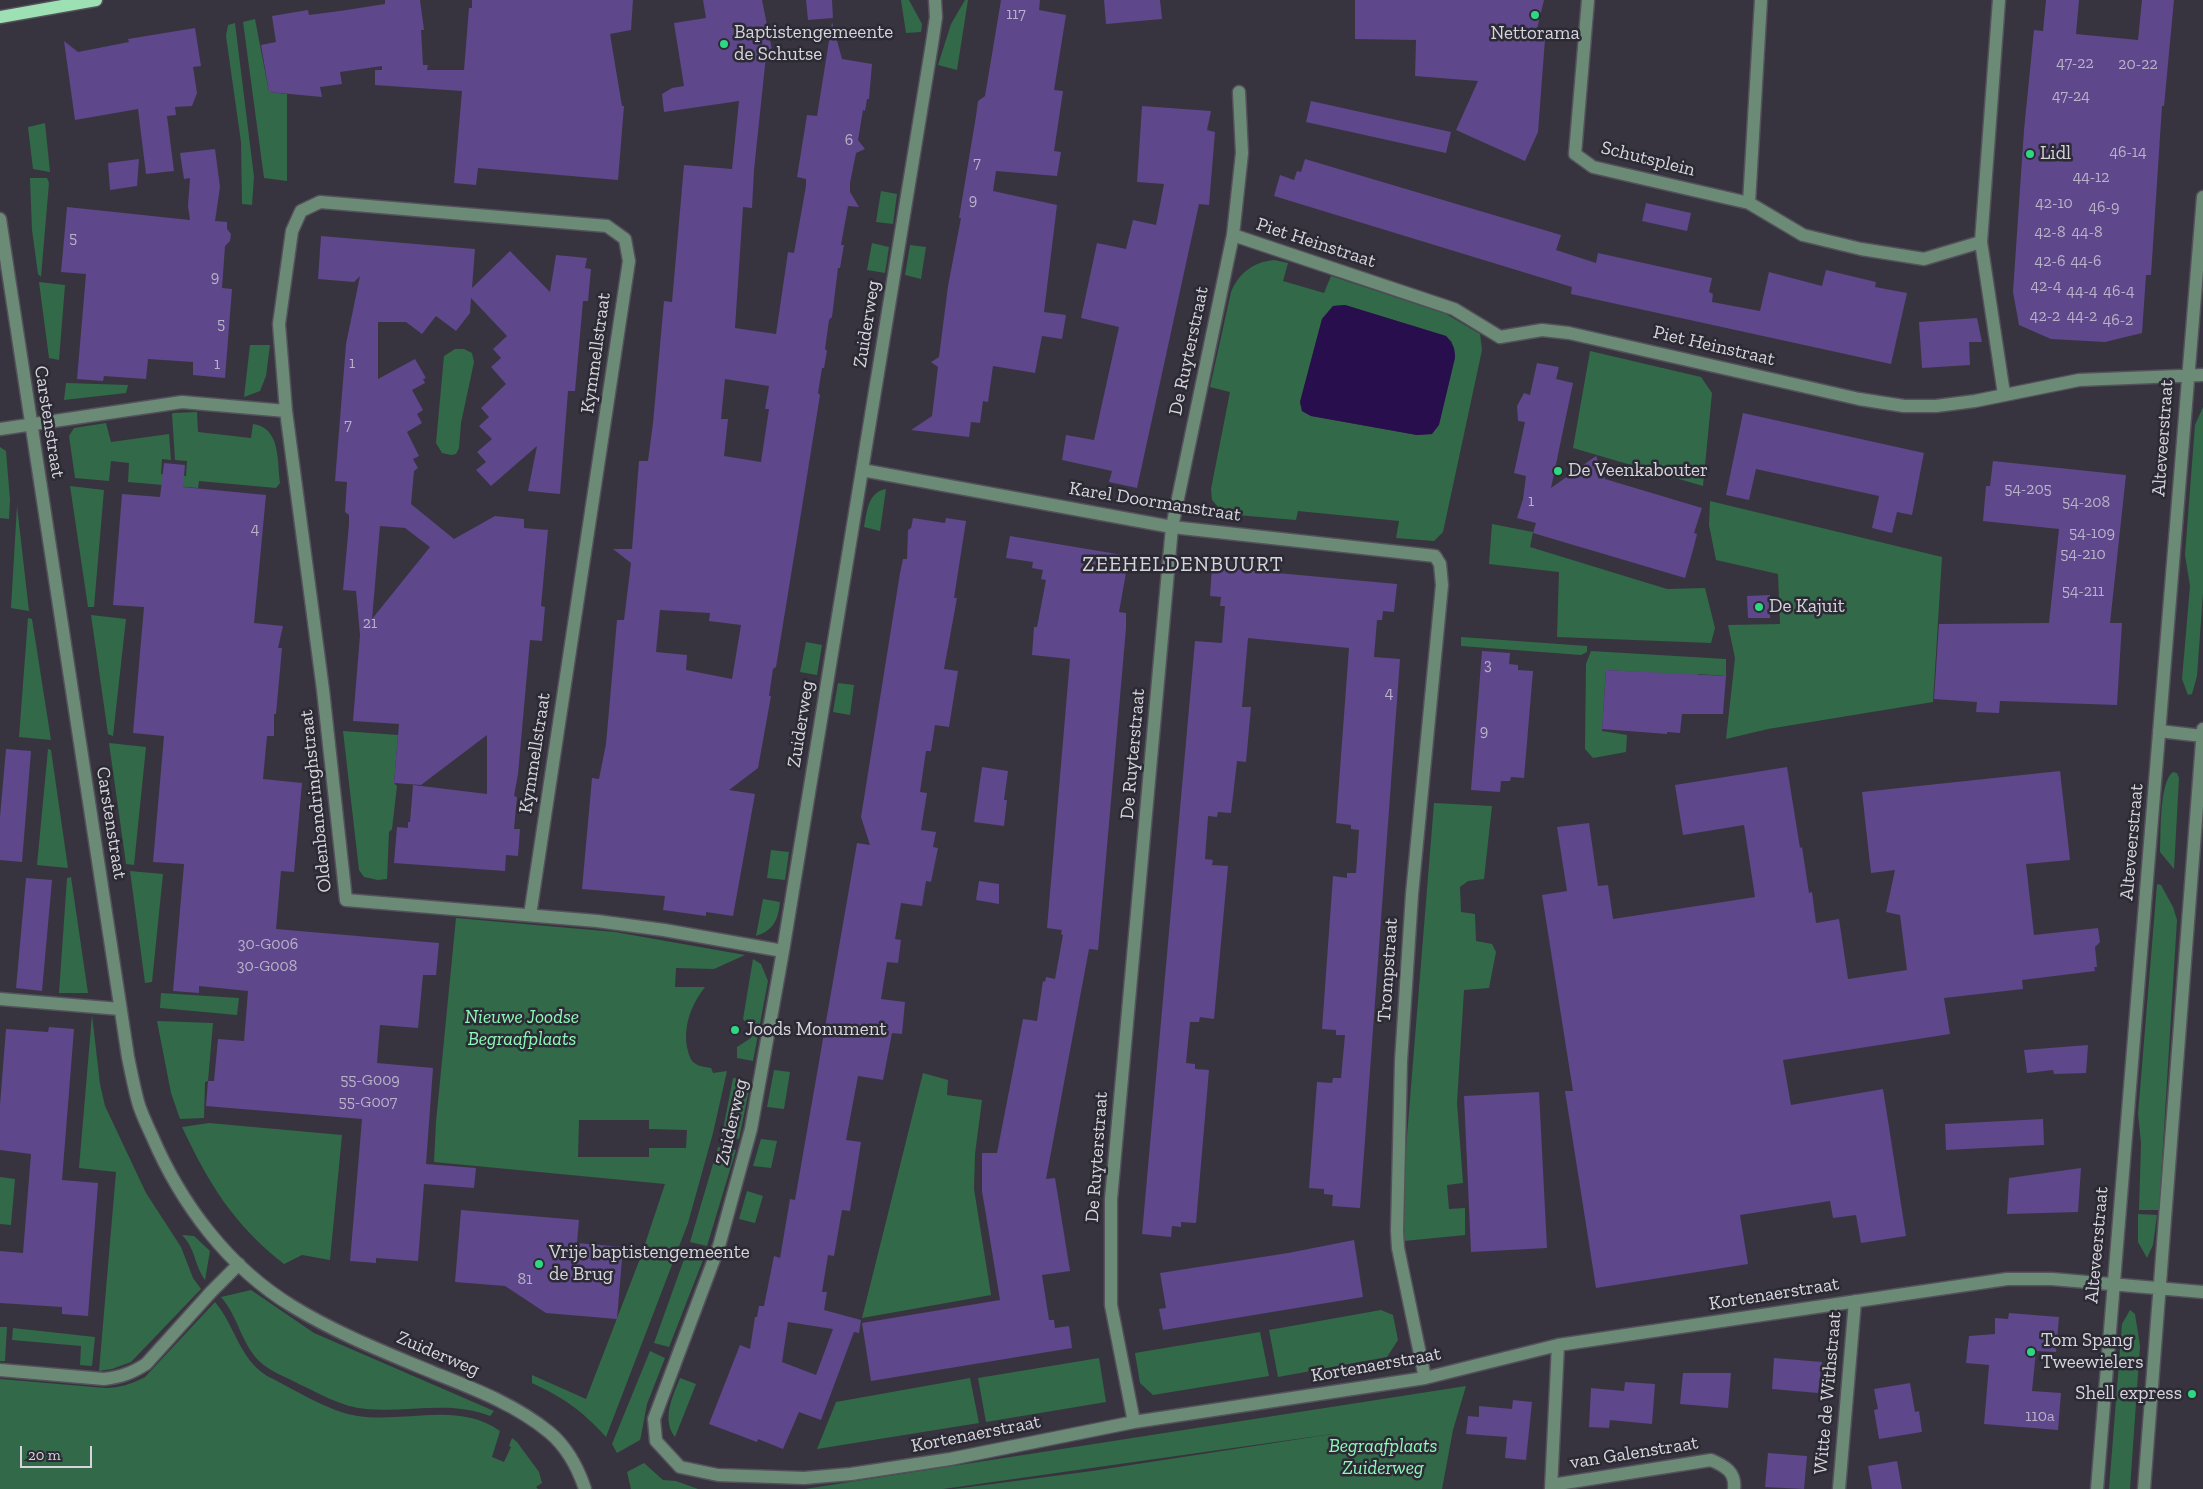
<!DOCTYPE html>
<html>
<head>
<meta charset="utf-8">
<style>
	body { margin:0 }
	#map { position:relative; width:2203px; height:1489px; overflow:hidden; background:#37343f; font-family:"Zilla Slab",serif }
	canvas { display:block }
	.scale { position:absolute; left:20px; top:1446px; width:72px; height:22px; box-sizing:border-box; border:2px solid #d7d5dc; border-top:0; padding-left:6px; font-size:15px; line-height:18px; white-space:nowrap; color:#d7d5dc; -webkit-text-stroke:4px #2c2a34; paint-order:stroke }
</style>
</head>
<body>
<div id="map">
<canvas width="2203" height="1489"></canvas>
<div class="scale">20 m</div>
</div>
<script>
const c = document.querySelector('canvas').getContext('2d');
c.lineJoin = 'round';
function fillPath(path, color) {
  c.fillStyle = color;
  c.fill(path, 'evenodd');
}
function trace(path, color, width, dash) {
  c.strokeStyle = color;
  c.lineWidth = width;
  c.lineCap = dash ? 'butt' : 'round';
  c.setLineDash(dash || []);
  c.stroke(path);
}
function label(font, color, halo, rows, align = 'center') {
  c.font = font + ' "Zilla Slab",serif';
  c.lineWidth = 5;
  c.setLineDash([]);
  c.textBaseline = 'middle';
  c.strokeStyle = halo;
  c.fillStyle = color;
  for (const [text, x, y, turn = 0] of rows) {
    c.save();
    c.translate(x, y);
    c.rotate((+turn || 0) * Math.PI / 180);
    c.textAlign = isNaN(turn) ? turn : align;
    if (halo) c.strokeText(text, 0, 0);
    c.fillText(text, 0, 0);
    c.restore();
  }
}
const green = new Path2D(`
	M901,0h8l13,24 -1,8 -15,1z
	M965,0h3l-11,70 -19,-5 13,-41z
	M255,19l14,73 18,2v87l-23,-3 -21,-156z
	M235,23l19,154 -2,28 -10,-1 -1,-62 -15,-106 2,-11z
	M45,123l5,49 -17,-3 -5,-42z
	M47,178l2,5 -8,94 -3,-3 -6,-44 -2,-52z
	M881,191l16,3 -4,30 -17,-2z
	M872,243l17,4 -4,26 -18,-3z
	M910,245l16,2 -5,32 -16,-4z
	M1274,260l14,3 -5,18 41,12 7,-17 115,38 34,20 2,16 -39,182 -9,9 -38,-3 3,-17 -101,-10 -2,9 -59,-5v-5l-18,-2 -7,-8 -1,-11 19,-97 -20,-5 21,-95c8,-19 22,-30 43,-32zM1345,305l101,31 6,6 -20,92 -15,1 -106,-19 -9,-5 -2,-9 22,-83 11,-13z
	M39,282l26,3 -6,75 -10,-2z
	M250,345h20l-4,31 -6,15 -16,6z
	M455,349h9l8,4 2,9 -13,61 -2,25 -3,6 -5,1 -9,-2 -6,-10 8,-87z
	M1590,351l111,26 11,16 -9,93 -130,-38z
	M66,383l62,2 -2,8 -62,7z
	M2203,407v186l-6,83 -5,18 -4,1 -6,-16 8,-93 -5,-31 10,-130z
	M197,412l1,20 53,6 2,-14c28,4 24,37 27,59l-4,5 -77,-7 -1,7 -70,-6 1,-19 -18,-2 -2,20 -34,-3 -6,-42 5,-8 32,-5 5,19 58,-8 2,26 -9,-1 -1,15 25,2 1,-15 -12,-1 -3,-46 1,-1z
	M0,447l6,4 4,49 -1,19 -9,-1z
	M70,486l34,4 -10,117h-6z
	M886,489l-6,42 -16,-4c3,-16 4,-35 22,-38z
	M1710,501l232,56 -9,145 -165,27 -42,10 9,-81 -7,-33 52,-1 -2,-50 -62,-14 -7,-35z
	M17,506l12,105 -18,-3z
	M1492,524l41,8 -3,15 137,42 38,-1 10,40 -4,15 -154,-6 2,-65 -70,-8z
	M91,615l35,4 -13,117 -5,-2z
	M28,618l4,1 19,121 -32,-3z
	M1461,637l126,9v6l-6,3 -120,-9z
	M806,642l16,3 -5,30 -17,-3z
	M1591,651l135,8v17l-28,-2v2l-92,-6 -4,61 25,4 -1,17 -33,6 -8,-9 1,-85z
	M838,683l16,2 -4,30 -17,-3z
	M343,731l55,4 -4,48 3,3 -5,43 -3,3 -2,47 -9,1 -14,-3 -5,-7z
	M109,743l37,4 -12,118 -8,-1z
	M48,749l3,1 17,118 -31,-3z
	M2173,772l4,1 2,5 -5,91 -14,-17c1,-17 -1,-70 13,-80z
	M1434,803l58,3 -8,73 -16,2 -8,6 1,25 14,2 1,27 16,3 4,8 -7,36 -25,2 -7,113 6,80 -16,2 2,24 16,-1v27l-61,6 -3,-31z
	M771,850l18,2 -4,28 -18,-2z
	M130,871l33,3 -11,108 -7,1z
	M71,877l17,116h-29l8,-115z
	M2157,884l4,1 12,22 4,13 -18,290h-20l2,-67 -3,-29z
	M763,899l17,3c-2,18 -6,28 -24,34z
	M456,918l159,14 130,23 -31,14 -38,-1 -1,19h30c-14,18 -23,41 -17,64 1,4 3,11 8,13 4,3 11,3 15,4l2,5 14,-2 -14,62 -25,90 -82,214c-25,-27 -40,-38 -74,-54v-8l54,24 55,-143 24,-72 -231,-22 2,-40zM579,1120h70v9l38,1 -1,18h-37v9h-71z
	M753,959l8,5 7,17 -15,80 -16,-3v-11l14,-9 1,-9 -9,-10z
	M161,993l78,5 -2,17 -77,-7z
	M92,1015l8,69 5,22 41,87 35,54 12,31 8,11 -70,73 -19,7 -13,2 17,-199 -37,-4z
	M157,1021l56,2 -5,58 -3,1 -1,36 -24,1 -9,-26z
	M774,1070l16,2 -6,37 -17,-2z
	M923,1073l25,7 -1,15 35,5 -7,54 -1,35 17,106 -129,23z
	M733,1078l12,1 5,6 -11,54 -17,-4z
	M209,1123l133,12 -12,125 -28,-5 -18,9c-51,-40 -75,-80 -102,-137z
	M761,1139l16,2 -6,27 -18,-2z
	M718,1147l18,3 -29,96 -17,-4z
	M0,1177l15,2 -4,46 -11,-1z
	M747,1191l16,5 -8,27 -16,-4z
	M2138,1214l19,1 -4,30 -6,13 -9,-16z
	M182,1235l12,1 16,15 -5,29c-11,-16 -9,-30 -23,-45z
	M687,1251l18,4 -36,92 -15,-4z
	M251,1290l63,43 180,78 -4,5c-40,-16 -83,-3 -124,-7 -24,-2 -46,-15 -67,-25 -13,-7 -30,-13 -40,-23 -18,-18 -21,-45 -38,-64z
	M215,1302c21,25 23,55 52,74 27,13 62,36 91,40 47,7 100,-15 142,15l-8,26 12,5 7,-15 -2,-1 3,-8 5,4 22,30 3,11 -6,4 2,2h-538v-110l105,9c15,0 26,-4 40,-11z
	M1381,1310l12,5 5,25 -11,17 -109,20 -9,-47z
	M2130,1310l5,4 5,32 -10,143h-21l13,-165z
	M0,1327h7l-2,34h-5z
	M13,1328l82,9 -3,29 -12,-1 1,-19 -69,-6z
	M1260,1332l9,44 -116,19 -13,-12 -5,-30z
	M650,1351l15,7 -18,46 -6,32 -1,4 -23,13 -5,-9z
	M1099,1358l7,44 -120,20 -8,-44z
	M680,1378l16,6 -21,53c-14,-18 -2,-41 5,-59z
	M970,1378l9,45 -162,26 19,-47z
	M1466,1386l-13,44 -11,59h-488l138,-18 247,-38 -396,56h-138z
	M644,1463l19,17 13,1 22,8h-67l-4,-17z`);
const water = new Path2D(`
	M1345,305l101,31c7,8 9,11 9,22l-16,67 -7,9 -15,1 -106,-19 -9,-5 -2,-9 22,-83 11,-13z`);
const building = new Path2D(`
	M385,0h35l4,30h-3l2,35h5l-1,5h37l5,-62h3v-8h161l-2,30 -21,4 12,72h2l-6,74 -140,-12 -2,17 -22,-2 8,-92 -87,-6v-15h7v-4l-42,6 2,12 -22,3 2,10 -53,-5 -8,-47 15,-3 -4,-26 36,-6 1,5 31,-4 45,-7z
	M703,0h59l11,55 -7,1 -12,114 -2,38 -9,-1 -8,121 41,6 12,-82 6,1 12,-67v-7l-9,-2 10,-62 10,1 15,-94 10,37 30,5 -3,35h-2l-2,12 -2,-1 -5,30 7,9 -9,4 -6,30v9l9,15 -11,-1 -7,39h3l-4,23h-2l-6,49 -3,3 -4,29 2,2 -3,17h-2l-4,25 2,2 -22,137 -22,135 -3,2 -4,27h2l-13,72 -29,22 26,4 -22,122 -27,-4v4l-43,-6 2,-14 -83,-7 10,-111 7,1 7,-35 11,-124h7l7,-57 -18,-14h19l7,-88h9l5,-38 11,-122 8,1 12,-137 48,4 7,-68 -75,11 -2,-18 10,-6 12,-2 -10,-63 32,-5zM725,379l44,7 -4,23h4l-8,53 -37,-6 4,-37h-7zM660,610l50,3 -1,8 32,4 -9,54 -46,-9 1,-15 -31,-3z
	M806,0h26l1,18 -25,2z
	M1001,0h39l-1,10 27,5 -12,75 9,1 -9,60 7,1 -4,24 -61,-5 -3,20 64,14 -13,107 22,3 -4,24 -20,-3 -7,37 -42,-7 -5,36 -5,-1 -3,22 -9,-1 -2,15 -58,-7 21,-14 6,-49 -7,-5 8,-5 9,-71 13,-68h-2l17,-102 2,-15 7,-5z
	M1104,0h56l2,19 -56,5z
	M1355,0h189l-8,33 9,6 -7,93 -13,29 -69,-31 22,-49 -63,-5 1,-36 -61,-1z
	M2046,0h33l-3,34 62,6 4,-40h32l-10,106h-2l-11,169h-5l-4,58 -37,9 -54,-3 -32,-14 -6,-33 11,-162 10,-100 9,1z
	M195,28l6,38 -8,1 4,26 -5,13 -17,1 1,8 -9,1 7,55 -28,3 -8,-65 -63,11 -11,-79 14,11 51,-10 -1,-3z
	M1311,101l140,31 -5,21 -140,-31z
	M1142,106l69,5 -4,19 8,2 -6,73 -10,-1 -62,284 -28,-6 3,-11 -50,-11 4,-25 28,5 25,-113 -38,-9 16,-75 29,6 7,-29 23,5 8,-41 -27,-2z
	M215,149l5,38 -5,34 12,1v7l4,5 -1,7 -5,5 -3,42 10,1 -7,89 -32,-3v-13l-45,-3 -2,20 -42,-3 -1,5 -26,-2 9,-105 -25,-2 6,-65 123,13 -2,-14 2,-28 -6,1 -4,-26z
	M139,159l-2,27 -27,4 -2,-27z
	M1305,159l256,76 -5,15 40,13 2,-10 114,25 -3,14 4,2 -1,8 48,9 9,-39 53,14 4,-16 50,12 -1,5 32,6 -16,71 -320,-70 1,-7 -298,-91 6,-21 14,5 3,-9 4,1z
	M1646,203l45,10 -4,18 -45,-10z
	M321,236l154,13 -3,39 38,-37 40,41 6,-37 31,3 -2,10 6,1 -3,32h-5l-8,90h-7l-8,103 -32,-3 9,-45 -46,40 -15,-16 10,-8 -9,-10 15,-13 -13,-13 10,-9 -8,-9 25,-24 -15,-17 10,-9 -8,-9 14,-13 -36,-38 -1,15 -14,18 -20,-15 -14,18 -16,-12h-28v57l37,-20 11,19 -3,1 2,4 -13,7 11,20 -6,4 5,9 -15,9 12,24 -6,3 5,9 -4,3 -3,33 43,35 41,-23 29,3v9l24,2 -7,76 4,1 -3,34 -12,-1 -12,134 -4,22 3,1 -3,32h6l-2,27 -12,-1 -1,16 -111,-8 3,-36 11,1v-6h2l3,-37 74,9v-59l-66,50 -27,-2 5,-59 -46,-3 7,-86 -4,-44 -13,-1 6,-66v-9l-4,-3 2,-30 -12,-1 11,-137 14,-68 -6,6 -36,-3zM380,526l25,2 25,19 -58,72z
	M1977,318l5,24h-13l1,23 -48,3 -3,-46z
	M1537,363l22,4 -3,12 17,4 -22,105 45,-32 9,23 97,29 -8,25 3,1 -4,16 -8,28 -152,-45 3,-10 -19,-5 6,-19 3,-23 -12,-3 11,-51 -7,-1 -1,-15 7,-13 6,2z
	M1743,413l181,40 -12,62 -15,-3 -5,21 -20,-5 7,-32 -123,-27 -7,31 -23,-5z
	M1993,461l133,14 -16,148h12l-5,82 -117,-4 -1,12 -23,-1 1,-10 -43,-3 5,-75 110,-1 10,-94 -76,-8 3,-35h4z
	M164,463l21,2 -2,22 83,8 -12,128 29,3 -5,22h4l-6,66h-2v22h-7l-4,43 39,4 -8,89 -13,-1 -5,58 163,14 -3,32h-13l-5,53 -38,-3 -3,38 56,5 -7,96 50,4 -2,20 -50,-4 -6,77 -42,-3v5l-26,-2 12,-142 -156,-13 2,-25h6l4,-42 26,2 4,-50 -49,-5v7l-26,-2 11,-127 -31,-2 11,-126 -31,-3 11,-126 -31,-2 9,-111 38,3z
	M913,518l32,5 1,-5 20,3 -12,77h3l-13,71 14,2 -9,56 -14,-2 -4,26h-5l-6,41 7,1 -6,37 15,2 -3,15 5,1 -7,34 -5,-1 -4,25 -21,-3 -6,36 6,1 -3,23 -11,-1 -6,37 24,3 -3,32 -10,-1 -9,47 -25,-4 -12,64 15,2 -11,69 -8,-1 -8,46 -6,-1 -6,37h5l-3,18 37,10 -2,13 -5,-1 -33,88 -22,-8 -16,37 -25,-10 -1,3 -48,-18 31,-79 10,4 5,-32h2l2,-11h5l10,-50 6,2 10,-59 5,1 62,-357 13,2 -9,-28 39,-244 3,-14h4l1,-29 3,-2zM788,1322l45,7 -17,46 -34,-13z
	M1010,536l119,20 -10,56 7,1v15l-28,322 -9,-1 -43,230 9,-1 15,93 -28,4 7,45h5l1,8 14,-2 3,22 -201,33 -9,-58 138,-23 -18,-109v-38h15l26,-134 14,2 6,-40 2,1 1,-5 9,2 8,-44 -2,-1 1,-4 -15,-2 23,-269 -38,-4 2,-28h3l9,-47 -5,-1 2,-9 -11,-2 1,-6 -27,-4z
	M1212,567l185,17 -3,28 -11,-1 -1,9h-5l-3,37 26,2 -40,549 -28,-2 1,-11 -9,-1v-5l-15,-1 8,-106 15,1 1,-5h8l4,-43h-9v-5l-14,-1 11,-153 14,2v-5h9l3,-43 -8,-1v-4l-15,-2 13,-175 -101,-10 -6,69h9l-5,55 -9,-1 -6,52 -13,-1 -1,5 -9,-1 -3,43 8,1 -1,5 16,1 -14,153 -14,-2 -1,5h-9l-4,41 9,1v5l14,1 -13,153 -15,-1v5l-9,-1 -1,11 -29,-3 53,-593 27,2 3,-37h-5l1,-9 -11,-1z
	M1770,595v23h-22l-1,-22z
	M1482,651l28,2 -1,11 9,1v5l15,1 -9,107 -13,-1 -1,4h-9l-1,11 -29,-2z
	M1606,670l120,6 -3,38h-41l-2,19 -13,-1v2l-65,-5z
	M6,749l25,2 -9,111 -22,-2v-43z
	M982,767l26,4 -4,29h3l-3,26 -30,-4z
	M1787,767l13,81 2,-1 7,46 3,-1 4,31 23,-4 9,60 59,-9 -7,-55 -14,-3 9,-42 -24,3 -9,-81 198,-21 10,89 -44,4 8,71 64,-7 2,14 -5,5 2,20h-3l1,4 -73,9 1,9 -79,9 6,36 -167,26 8,45 92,-16 23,147 -45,7 -5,-28 -23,3 -3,-17 -90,14 8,49 -152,24 -31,-197h8l-31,-196 25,-4 -10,-64 32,-4 9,63 10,-1 5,34 142,-22 -11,-72 -61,10 -8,-50z
	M26,878l26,2 -10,111 -26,-3z
	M979,881l20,3v20l-23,-4z
	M49,1027l25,2 -12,151 36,3 -10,133 -26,-2v-7l-62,-4v-52l23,2 8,-99 -31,-4v-45l6,-76 42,3z
	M2088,1045l-2,28 -32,1 -1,-4 -26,3 -3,-23z
	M1539,1092l8,156 -76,4 -7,-156z
	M2043,1119l1,26 -98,5 -1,-26z
	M2081,1168l-3,44 -71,2 2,-36z
	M461,1210l118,10 -2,23 46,4 -6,72 -71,-6 -41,-27 -50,-4z
	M1354,1240l9,57 -200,33 -4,-21 7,-1 -6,-35 128,-20z
	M2009,1313l50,4 -3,35 -20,-1 -4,40 29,2 -3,37 -74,-6 5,-59 -23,-2 3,-27 26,-2v-16l13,1z
	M1774,1358l48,4 -4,31 -46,-4z
	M1683,1373h48l-3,35 -48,-4z
	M1625,1382l30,2 -3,40 -42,-4 -1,8 -20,-1 2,-39 33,3z
	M1910,1383l5,29 4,-1 3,21 -43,7 -5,-29 4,-1 -4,-20z
	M1513,1400l19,2 -6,58 -21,-2 2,-21 -41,-3 2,-18 11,1v-11l33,3z
	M1768,1453l39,3 -3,33 -39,-2z
	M1897,1461l5,28h-30l-4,-23z`);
const minor = new Path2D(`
	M935,0l1,17 -4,27 -149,907 -32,178 -32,117 -65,173 2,22 24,26 38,8 86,3 47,-4 99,-15 184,-37 291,-44 133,-33 449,-66h45l151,13
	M1588,0l-13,154 18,13 156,36 54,32 58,14 63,10 57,-17
	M1999,0l-18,242 23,152
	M1749,203l12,-203
	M0,219l128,838c3,15 6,30 10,45 3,11 9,23 14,34 29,68 76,131 140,170 44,27 92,46 140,66 40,16 83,32 117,60 18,15 29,36 36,57
	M1233,235l221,74 46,28 42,-7 27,3 290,66 45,7h32l39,-5 104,-21 124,-5
	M0,429l182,-27 104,9
	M862,470l310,57 263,29 5,8 2,21 -30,309 -11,167 -4,170 1,17 27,130
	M2159,731l44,5
	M530,915l99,-654 -4,-22 -18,-13 -287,-24 -19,9 -9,20 -13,93 7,87 37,279 23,210 251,21 67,9 119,21
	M0,999l120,10
	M0,1370l104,9c17,-2 28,-6 42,-15l65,-72 28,-28
	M1134,1422l-23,-117v-106l61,-672 61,-292 9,-82 -3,-61
	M1552,1485l159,-25c14,6 25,12 23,29
	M1551,1489l7,-144
	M1839,1489l16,-188
	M2097,1489l106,-1292
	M2144,1489l59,-760`);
const major = new Path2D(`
	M0,17l96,-17`);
const markers = [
	[1535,15,5,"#2ed883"],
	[724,44,5,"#2ed883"],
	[2030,154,5,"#2ed883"],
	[1558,471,5,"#2ed883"],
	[1759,607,5,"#2ed883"],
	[735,1030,5,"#2ed883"],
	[539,1264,5,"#2ed883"],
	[2031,1352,5,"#2ed883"],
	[2192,1394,5,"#2ed883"]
];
const numberNames = [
	["117",1016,14],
	["47-22",2075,63],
	["20-22",2138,64],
	["47-24",2071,96],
	["6",849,140],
	["46-14",2128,152],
	["7",977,163],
	["44-12",2091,177],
	["9",973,200],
	["42-10",2054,203],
	["46-9",2104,207],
	["42-8",2050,232],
	["44-8",2087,232],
	["5",73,238],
	["42-6",2050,261],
	["44-6",2086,261],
	["9",215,277],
	["42-4",2046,286],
	["44-4",2082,291],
	["46-4",2119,291],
	["42-2",2045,316],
	["44-2",2082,316],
	["46-2",2118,320],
	["5",221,324],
	["1",352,363],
	["1",217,364],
	["7",348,425],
	["54-205",2028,489],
	["1",1531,501],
	["54-208",2086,502],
	["4",255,529],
	["54-109",2092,533],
	["54-210",2083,554],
	["54-211",2083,591],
	["21",370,623],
	["3",1488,665],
	["4",1389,693],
	["9",1484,731],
	["30-G006",268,944],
	["30-G008",267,966],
	["55-G009",370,1080],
	["55-G007",368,1102],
	["81",525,1279],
	["110a",2040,1416]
];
const poiNames = [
	["Baptistengemeente",734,33],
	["de Schutse",734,55],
	["Nettorama",1535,34,"center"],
	["Lidl",2040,154],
	["De Veenkabouter",1568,471],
	["De Kajuit",1769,607],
	["Joods Monument",745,1030],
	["Vrije baptistengemeente",549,1253],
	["de Brug",549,1275],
	["Tom Spang",2041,1341],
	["Tweewielers",2041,1363],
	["Shell express",2182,1394,"right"]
];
const streetNames = [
	["Schutsplein",1648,159,14],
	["Piet Heinstraat",1316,243,18],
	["Zuiderweg",867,324,-81],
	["Piet Heinstraat",1714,346,13],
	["De Ruyterstraat",1189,351,-78],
	["Kymmellstraat",596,353,-82],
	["Carstenstraat",49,422,81],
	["Alteveerstraat",2163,438,-86],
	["Karel Doormanstraat",1155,502,9],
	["Zuiderweg",801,724,-81],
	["Kymmellstraat",535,753,-81],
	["De Ruyterstraat",1133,754,-85],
	["Oldenbandringhstraat",316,801,-96],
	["Carstenstraat",111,823,81],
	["Alteveerstraat",2132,842,-85],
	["Trompstraat",1388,970,-86],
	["Zuiderweg",732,1122,-77],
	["De Ruyterstraat",1097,1157,-86],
	["Alteveerstraat",2097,1245,-85],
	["Kortenaerstraat",1774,1294,-9],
	["Zuiderweg",438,1354,23],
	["Kortenaerstraat",1376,1365,-10],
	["Witte de Withstraat",1828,1393,-85],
	["Kortenaerstraat",976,1434,-11],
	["van Galenstraat",1634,1453,-9]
];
const parkNames = [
	["Nieuwe Joodse",522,1018],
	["Begraafplaats",522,1040],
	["Begraafplaats",1383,1447],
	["Zuiderweg",1383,1469]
];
const quarterNames = [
	["ZEEHELDENBUURT",1183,565]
];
fillPath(green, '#326948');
fillPath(water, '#290e4d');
fillPath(building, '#5e478a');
trace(minor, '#54515b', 15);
trace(major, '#54515b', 15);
trace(minor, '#6b8b76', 12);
trace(major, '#9de0b4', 12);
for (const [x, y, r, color] of markers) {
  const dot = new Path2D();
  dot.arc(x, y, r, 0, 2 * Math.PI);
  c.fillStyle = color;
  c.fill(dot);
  trace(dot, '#2c2a34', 2);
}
label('16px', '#b9b2c8', null, numberNames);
label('19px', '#d7d5dc', '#2c2a34', poiNames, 'left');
label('19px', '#d7d5dc', '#2c2a34', streetNames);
label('italic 19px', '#8dfab7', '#2c2a34', parkNames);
c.letterSpacing = '1px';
label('21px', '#d7d5dc', '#2c2a34', quarterNames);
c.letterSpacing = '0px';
</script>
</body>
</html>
